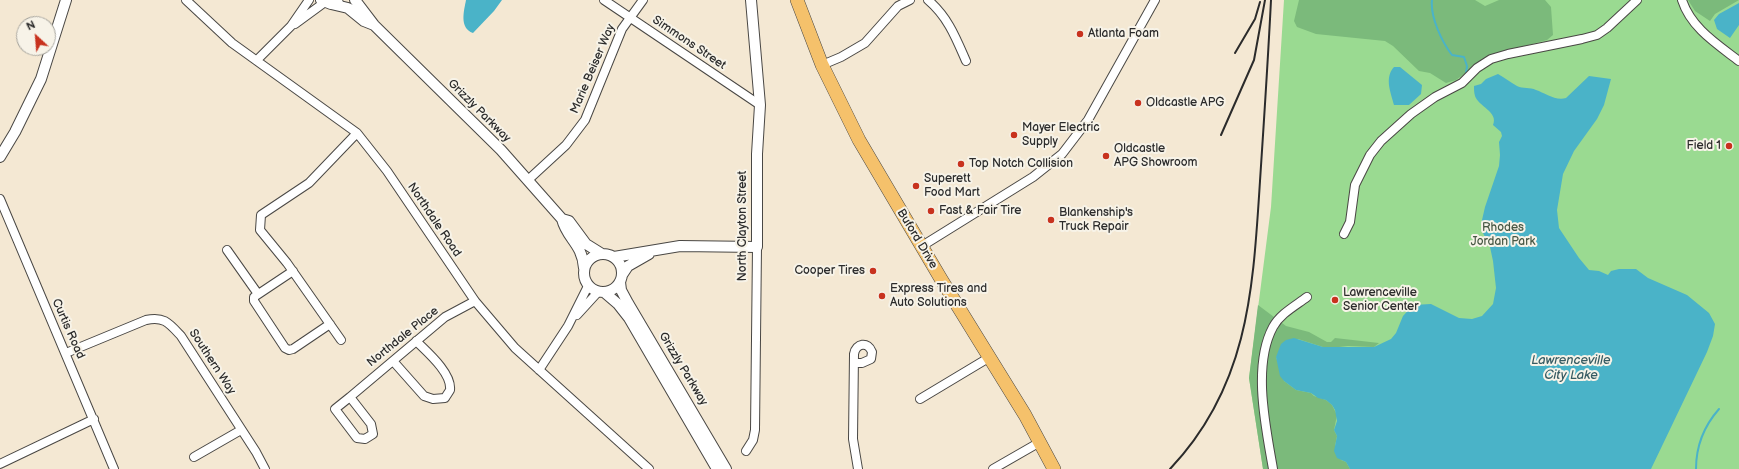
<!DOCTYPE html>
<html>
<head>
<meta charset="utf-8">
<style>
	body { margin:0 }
	#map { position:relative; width:1739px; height:469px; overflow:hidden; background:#f4e8d3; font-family:"Balsamiq Sans",sans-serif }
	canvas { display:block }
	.north { position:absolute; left:16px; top:16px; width:40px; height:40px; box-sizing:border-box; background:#f7f3e8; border:1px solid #a5a39c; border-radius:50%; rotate:334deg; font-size:11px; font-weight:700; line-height:16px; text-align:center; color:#2b2b2b }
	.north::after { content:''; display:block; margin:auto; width:14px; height:18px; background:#c8321e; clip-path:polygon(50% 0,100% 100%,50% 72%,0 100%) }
</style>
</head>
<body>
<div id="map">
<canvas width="1739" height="469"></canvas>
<div class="north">N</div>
</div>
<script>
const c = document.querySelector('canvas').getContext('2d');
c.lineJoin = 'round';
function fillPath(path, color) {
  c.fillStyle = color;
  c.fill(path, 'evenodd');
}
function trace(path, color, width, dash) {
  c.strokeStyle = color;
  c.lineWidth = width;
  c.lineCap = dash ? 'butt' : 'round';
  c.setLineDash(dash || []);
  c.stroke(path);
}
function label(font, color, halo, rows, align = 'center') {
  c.font = font + ' "Balsamiq Sans",sans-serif';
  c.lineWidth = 4;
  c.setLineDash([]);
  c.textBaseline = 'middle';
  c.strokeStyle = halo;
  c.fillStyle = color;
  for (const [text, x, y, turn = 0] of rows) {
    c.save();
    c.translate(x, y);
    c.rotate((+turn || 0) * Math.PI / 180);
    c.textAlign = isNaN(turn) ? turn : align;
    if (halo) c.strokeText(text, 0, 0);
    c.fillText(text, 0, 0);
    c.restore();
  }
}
const green = new Path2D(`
	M1284,0h455v469h-476l-14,-91 22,-171z`);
const forest = new Path2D(`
	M1299,0h176l10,6 14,-6h46l6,7 2,28 -6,5 -57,15 -34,25 -10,3 -16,-10 -11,-2 -26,-25 -8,-5 -69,-7 -19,-7 -3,-6z
	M1688,0h51l-24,14 -5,7 -15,-10z
	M1258,305l28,21 23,6 18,10h4l4,-4 44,5 -5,4 -26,-1 -18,2 -7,-1 -25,-8 -22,18 8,24 12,9 15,3 3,3 12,4 6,5 5,10 -3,15 3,6 -2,10 6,14 5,2 4,7h-87l-14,-91z`);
const water = new Path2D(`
	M466,0h36l-8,11 -21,22c-14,-5 -9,-22 -7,-33z
	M1739,3v22l-9,13 -13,-9 -3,-9 5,-6z
	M1394,67h6l22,18 -1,9 -12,11h-15c-3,-12 -10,-27 0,-38z
	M1498,74c7,4 12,8 19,12 6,3 13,1 19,4 9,3 19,11 30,8l23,-22 22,3 -7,26 -7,14 -23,32 -11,23 -6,36 2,18 20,30 10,12 10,1 9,4 3,-4 8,-2h17l12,9 39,17 22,18 6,11 -2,12 -6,16 -56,117h-301l-4,-7 -9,-4 -3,-7 3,-15 -3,-6 3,-9 -2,-11 -3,-5 -6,-5 -8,-2 -7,-5 -15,-3 -12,-9 -4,-5 -4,-19 5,-13 5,-4 8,-2 29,9h51l17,-8 5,-6 7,-17 10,-11 18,-1 28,14 13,1 10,-3 11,-12 3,-16 -3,-27 -3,-14 -7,-14 -1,-13 3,-13 14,-41 1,-11 -1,-13 3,-6 -1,-4 -8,-7c6,-13 -15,-19 -18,-29 -1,-3 -1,-7 -1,-10l7,-2 5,-5z`);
const stream = new Path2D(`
	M1432,0c-2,17 10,42 20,55l12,2 3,9 -1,7
	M1696,469c0,-22 8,-43 23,-60`);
const minor = new Path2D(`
	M186,0l46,43 125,90 30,38 88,130 40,47 134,121
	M604,0l156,105
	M928,0c20,17 28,38 38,61
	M1682,0c9,28 35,44 57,61
	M295,24l30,-22
	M257,60l34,-34 18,-26
	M822,65l19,-8 24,-14 33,-37 12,-6
	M528,180l38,-35 19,-25 37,-91 21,-29
	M0,199l114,270
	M1344,234l6,-12 5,-37 15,-30 11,-14 30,-27 24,-17 27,-14 15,-15 14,-9 17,-5 74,-15 15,-4 10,-7 30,-28
	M922,246l111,-69 29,-23 26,-34 67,-120
	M227,250l31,44
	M293,271l-39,26v4l31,47 4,2 4,-1 37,-25
	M577,315l21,-23
	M341,340l-54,-77 -27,-33 1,-15 48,-32 48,-50
	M66,353l80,-33c18,-4 23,3 35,16l75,116 9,17
	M393,361l31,35 9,3 12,-1c1,-2 4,-6 5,-8 2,-17 -23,-38 -34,-49
	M854,363h8l9,-4 1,-7c-4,-11 -16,-9 -18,2l-1,85 5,30
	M539,370l29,-44 20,-40
	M350,397l95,-80 30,-16
	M350,397l21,27 2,10 -8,5 -8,-1 -22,-29z
	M920,399l70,-42
	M746,451l7,-11 2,-10 2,-183
	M194,457l47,-27
	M0,464l94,-45
	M993,469l47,-27
	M1273,469c-7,-41 -21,-103 0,-142 7,-13 22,-21 34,-30`);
const tertiary = new Path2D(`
	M321,0l10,4 7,-1
	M355,0l19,25 127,125 61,69c5,20 20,24 22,49
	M331,4l17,4 16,13 10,4
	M0,157l15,-25 26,-53 25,-79
	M562,219l7,2 17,23 16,10
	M584 273a19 19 0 1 1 38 0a19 19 0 1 1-38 0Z
	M614,257l66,-11 77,1v-93l3,-49 -9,-105
	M622,275l6,-9 21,-12
	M620,282l1,8 7,13 98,166
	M604,292l14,12 11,14 88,151`);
const trunk = new Path2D(`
	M797,0l25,65 37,75 82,139 84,136 29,54`);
const rail = new Path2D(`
	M1235,53l20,-34 5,-17
	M1221,135l33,-75 11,-60
	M1170,469c79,-83 83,-180 90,-288 4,-60 8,-121 11,-181`);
const markers = [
	[1080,34,4,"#c8321e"],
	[1138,103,4,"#c8321e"],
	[1014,135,4,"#c8321e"],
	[1729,146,4,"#c8321e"],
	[1106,156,4,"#c8321e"],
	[961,164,4,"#c8321e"],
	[916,186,4,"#c8321e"],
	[931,211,4,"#c8321e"],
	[1051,220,4,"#c8321e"],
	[873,271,4,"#c8321e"],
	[882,296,4,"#c8321e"],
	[1335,300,4,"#c8321e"]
];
const poiNames = [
	["Atlanta Foam",1088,34],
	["Oldcastle APG",1146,103],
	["Mayer Electric",1022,128],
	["Supply",1022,142],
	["Field 1",1721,146,"right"],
	["Oldcastle",1114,149],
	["APG Showroom",1114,163],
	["Top Notch Collision",969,164],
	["Superett",924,179],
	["Food Mart",924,193],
	["Fast & Fair Tire",939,211],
	["Blankenship's",1059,213],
	["Truck Repair",1059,227],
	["Cooper Tires",865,271,"right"],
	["Express Tires and",890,289],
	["Auto Solutions",890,303],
	["Lawrenceville",1343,293],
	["Senior Center",1343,307]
];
const streetNames = [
	["Simmons Street",689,43,34],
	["Marie Beiser Way",593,69,-67],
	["Grizzly Parkway",479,111,45],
	["Northdale Road",434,220,56],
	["North Clayton Street",743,226,-90],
	["Buford Drive",917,239,59],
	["Curtis Road",68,329,66],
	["Northdale Place",403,337,-39],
	["Southern Way",212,362,57],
	["Grizzly Parkway",683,369,59]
];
const parkNames = [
	["Rhodes",1503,228],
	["Jordan Park",1503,242]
];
const waterNames = [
	["Lawrenceville",1571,361],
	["City Lake",1571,376]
];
fillPath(green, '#9ada91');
fillPath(forest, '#7bba7b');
fillPath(water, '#4ab3c8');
trace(stream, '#4ab3c8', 2);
trace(minor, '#494744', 10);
trace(tertiary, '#494744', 12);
trace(trunk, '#494744', 14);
trace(minor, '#fff', 8);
trace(tertiary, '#fff', 10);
trace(trunk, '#f5c16b', 13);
trace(rail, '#2b2b2b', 2);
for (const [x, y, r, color] of markers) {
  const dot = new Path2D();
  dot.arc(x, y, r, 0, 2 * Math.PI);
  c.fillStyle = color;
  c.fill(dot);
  trace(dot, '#f7f3e8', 1.5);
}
label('12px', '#2b2b2b', '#f7f3e8', poiNames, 'left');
label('12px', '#2b2b2b', '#f7f3e8', streetNames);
label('12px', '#475744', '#f7f3e8', parkNames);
label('italic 13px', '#365b62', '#f7f3e8', waterNames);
</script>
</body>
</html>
